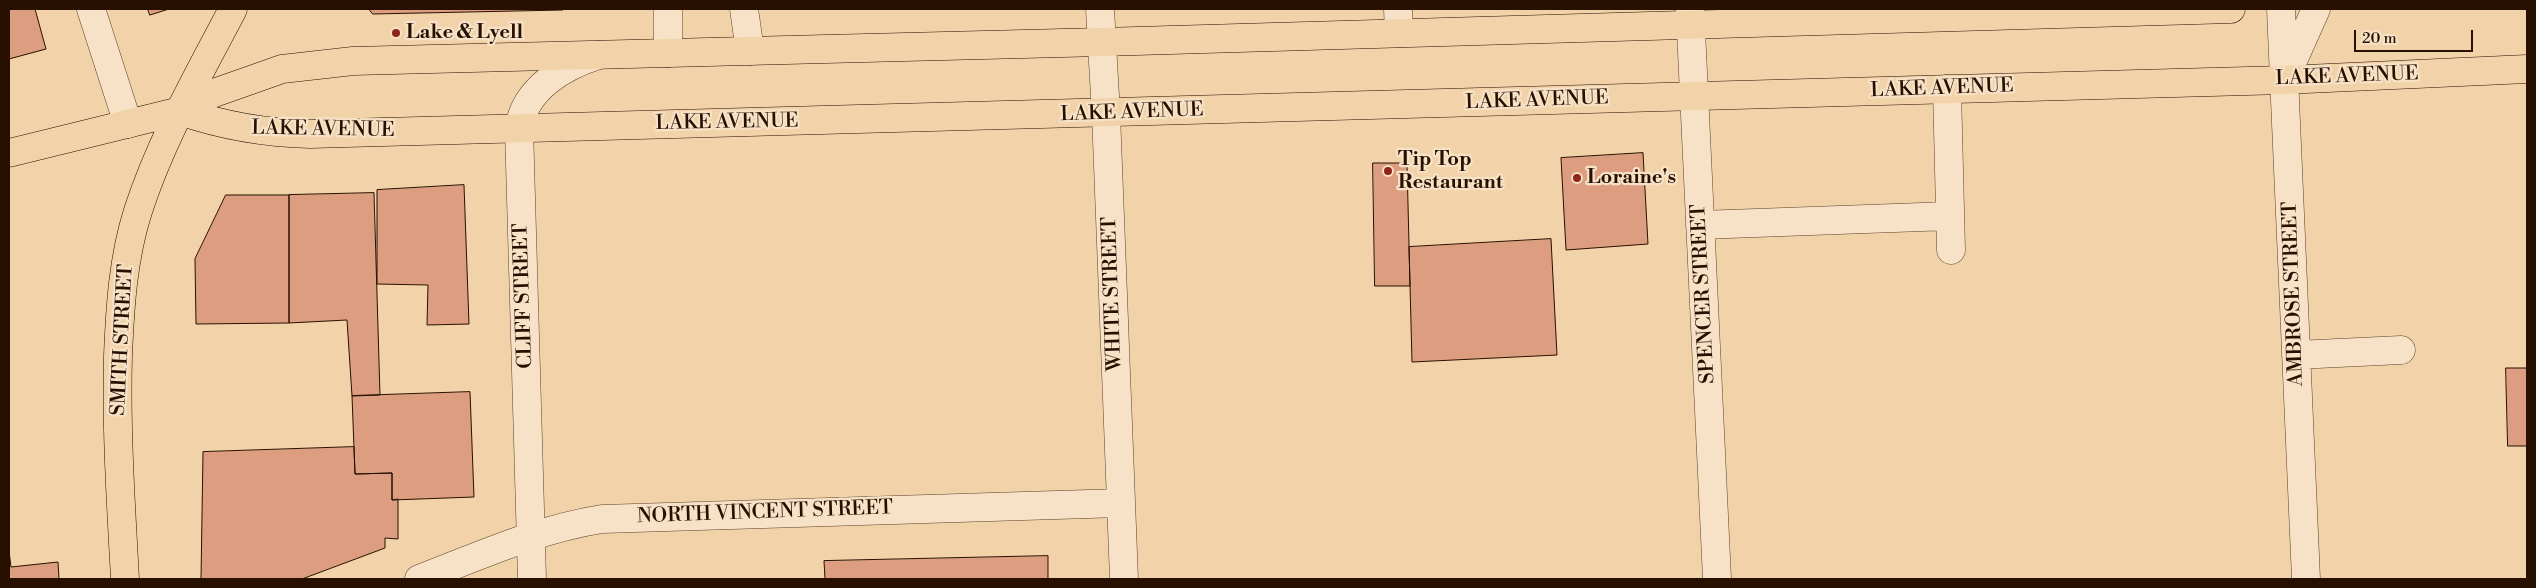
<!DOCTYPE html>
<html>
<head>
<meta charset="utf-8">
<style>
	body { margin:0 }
	#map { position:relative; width:2536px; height:588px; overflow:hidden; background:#f2d3a9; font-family:"Libre Bodoni",serif }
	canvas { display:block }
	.frame { position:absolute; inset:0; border:10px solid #271000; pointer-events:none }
	.scale { position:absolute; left:2354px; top:30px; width:119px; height:22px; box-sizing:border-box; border:2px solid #271000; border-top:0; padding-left:6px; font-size:15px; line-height:18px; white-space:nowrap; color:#271000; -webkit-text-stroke:4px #f7e2c7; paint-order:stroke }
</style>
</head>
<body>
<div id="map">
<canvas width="2536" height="588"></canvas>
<div class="frame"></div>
<div class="scale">20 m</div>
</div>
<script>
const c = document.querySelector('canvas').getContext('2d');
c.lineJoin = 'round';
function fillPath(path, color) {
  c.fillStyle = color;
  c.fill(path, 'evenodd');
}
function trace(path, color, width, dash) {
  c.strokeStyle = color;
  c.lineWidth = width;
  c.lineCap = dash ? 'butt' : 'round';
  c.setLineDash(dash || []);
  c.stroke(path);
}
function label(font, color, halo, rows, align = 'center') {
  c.font = font + ' "Libre Bodoni",serif';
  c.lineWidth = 4.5;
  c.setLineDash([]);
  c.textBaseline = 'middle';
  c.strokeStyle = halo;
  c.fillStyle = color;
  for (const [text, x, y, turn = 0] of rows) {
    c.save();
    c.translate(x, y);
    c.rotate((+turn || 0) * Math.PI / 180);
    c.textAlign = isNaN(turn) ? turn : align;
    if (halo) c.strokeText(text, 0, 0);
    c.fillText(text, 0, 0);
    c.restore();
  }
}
const building = new Path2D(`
	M9,9h26l11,40 -37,10z
	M148,9h21l-19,6z
	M369,9h194v1l-190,4z
	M1643,153l5,91 -82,6 -5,-92z
	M1373,163h34l3,123h-35z
	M464,185l5,139 -42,1 1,-40 -51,-1v-94z
	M374,193l6,202 -28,1 -5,-76 -58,3v-128z
	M226,195h63v128l-93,1 -1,-65z
	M1551,239l6,116 -145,7 -3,-115z
	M2506,368h21v78h-19z
	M470,392l4,105 -82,3v-27l-37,1 -3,-78z
	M354,447l1,27 37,-1v27l6,-1v40l-13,-1v10l-83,31h-101l2,-127z
	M9,551l2,16 47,-5 1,17h-50z
	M1048,556v23h-223l-1,-18z`);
const minor = new Path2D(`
	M91,9l37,115
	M744,9l6,42
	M1100,9l6,105 18,465
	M1398,9l1,24
	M1690,9l27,570
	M2281,9l25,570
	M668,53v-44
	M2287,74l29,-65
	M1947,89l4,161
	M1700,225l250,-9
	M2296,355l105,-5
	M419,579c60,-23 119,-50 183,-60l519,-16
	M532,579l-13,-451c6,-40 45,-62 80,-73`);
const major = new Path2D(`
	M180,111c44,15 84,22 130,23l1974,-54 243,-11
	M9,153l171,-42 34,-18 68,-24 71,-8 749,-19 1129,-33
	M125,579c-4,-74 -9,-148 -7,-223 2,-49 5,-98 20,-145 23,-71 61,-137 95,-202`);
const markers = [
	[396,33,5,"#8f2418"],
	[1388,171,5,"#8f2418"],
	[1577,178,5,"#8f2418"]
];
const poiNames = [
	["Lake & Lyell",406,33],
	["Tip Top",1398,160],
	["Restaurant",1398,183],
	["Loraine's",1587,178]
];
const streetNames = [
	["LAKE AVENUE",2347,77,-2],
	["LAKE AVENUE",1942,89,-2],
	["LAKE AVENUE",1537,101,-2],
	["LAKE AVENUE",1132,113,-2],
	["LAKE AVENUE",727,123,-1],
	["LAKE AVENUE",323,130,1],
	["WHITE STREET",1113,294,-92],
	["SPENCER STREET",1704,294,-93],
	["AMBROSE STREET",2294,294,-92],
	["CLIFF STREET",524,296,-92],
	["SMITH STREET",123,340,-87],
	["NORTH VINCENT STREET",765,513,-2]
];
fillPath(building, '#dc9d80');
trace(building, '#271000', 1);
trace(minor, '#5a412a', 29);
trace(major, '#271000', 29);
trace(minor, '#f7e2c7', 28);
trace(major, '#f2d3a9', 28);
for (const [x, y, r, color] of markers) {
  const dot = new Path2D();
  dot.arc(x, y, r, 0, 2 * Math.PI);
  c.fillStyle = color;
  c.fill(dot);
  trace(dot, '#f7e2c7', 2);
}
label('bold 20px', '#271000', '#f7e2c7', poiNames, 'left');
label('20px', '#271000', '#f7e2c7', streetNames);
</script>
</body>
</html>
